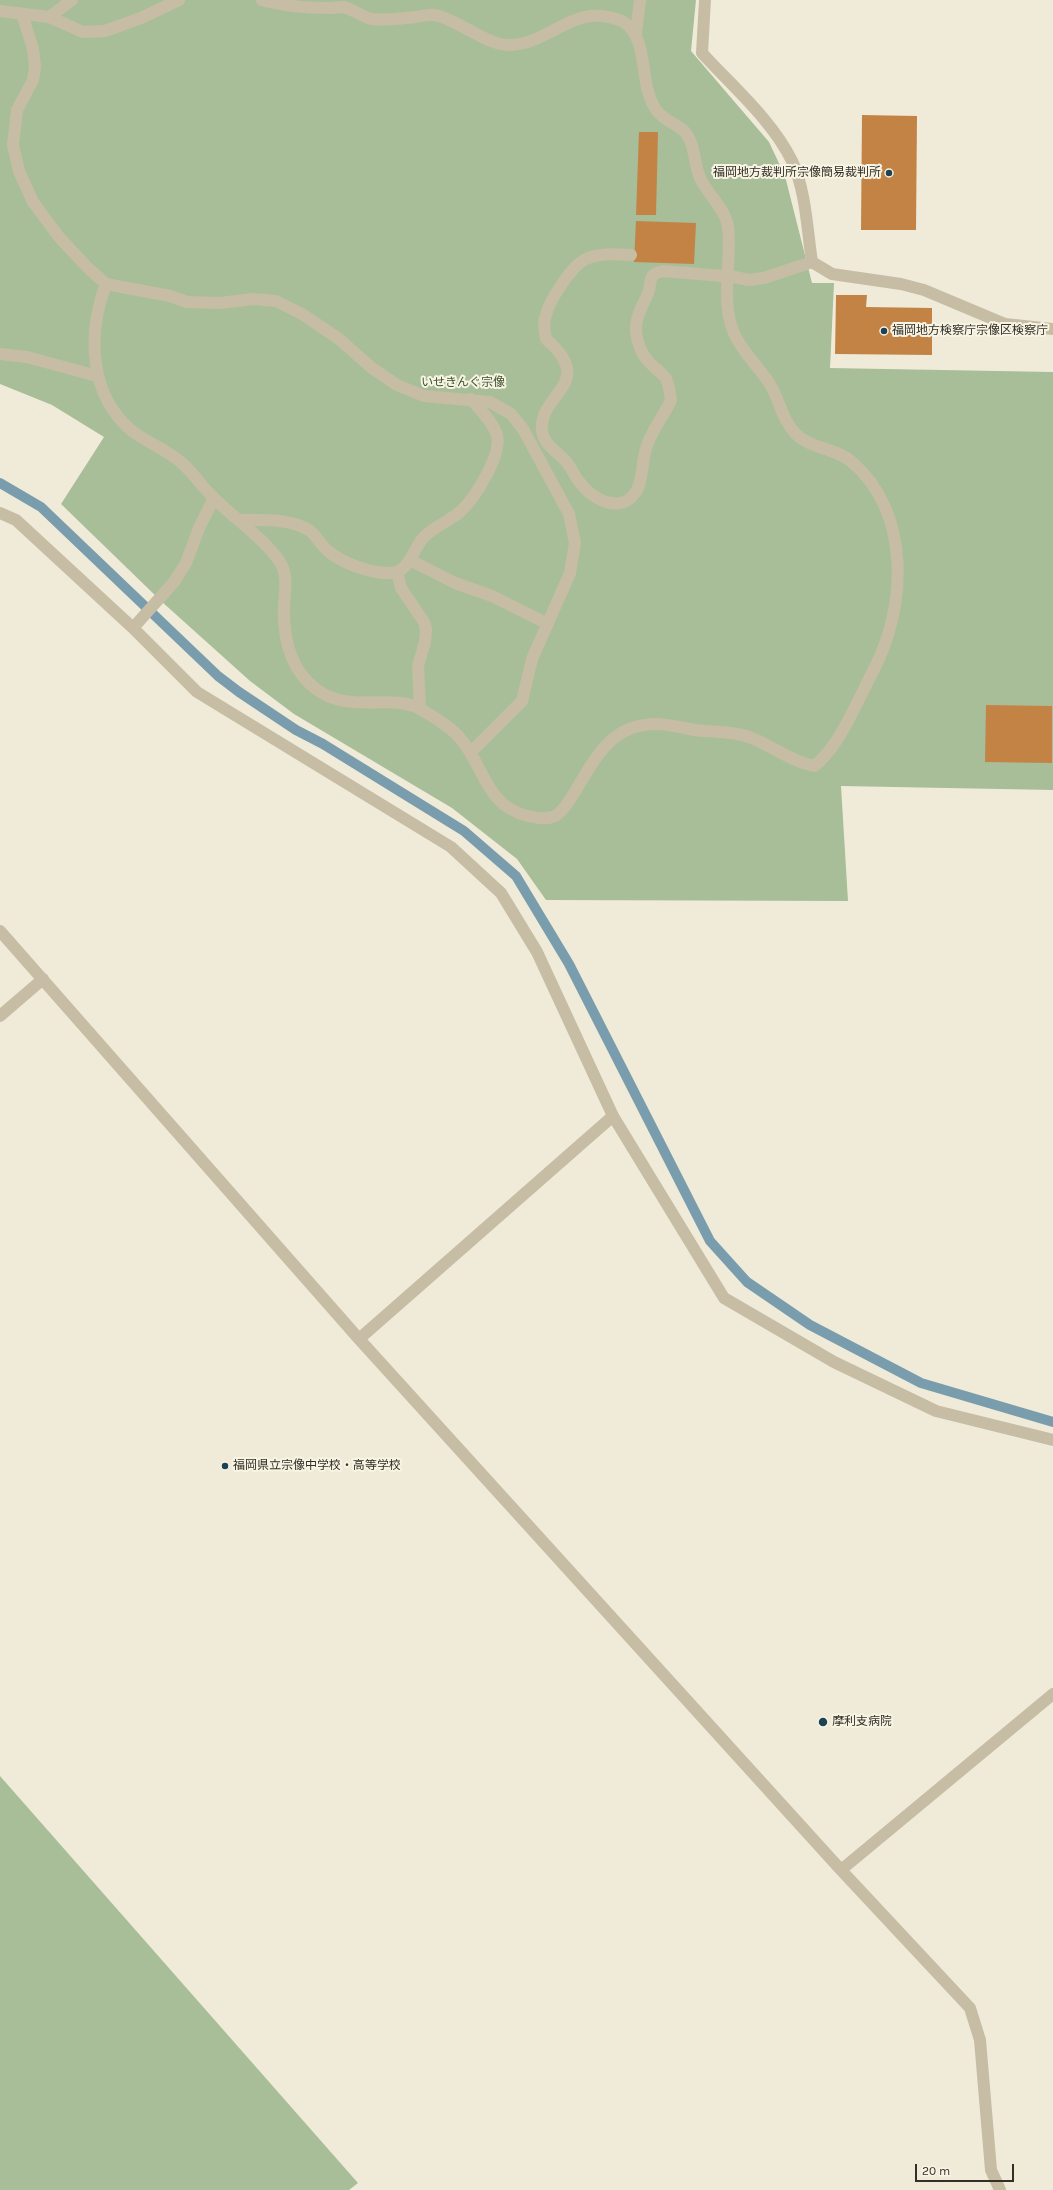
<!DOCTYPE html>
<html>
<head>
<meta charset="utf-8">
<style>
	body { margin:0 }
	#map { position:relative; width:1053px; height:2190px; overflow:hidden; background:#f0ebd8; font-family:Karla,sans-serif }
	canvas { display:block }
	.scale { position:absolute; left:915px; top:2164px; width:99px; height:18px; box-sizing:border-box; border:2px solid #332e26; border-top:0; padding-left:5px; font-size:12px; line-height:14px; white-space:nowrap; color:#332e26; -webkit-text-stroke:3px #f8f4e4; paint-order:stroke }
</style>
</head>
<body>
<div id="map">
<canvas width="1053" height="2190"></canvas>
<div class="scale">20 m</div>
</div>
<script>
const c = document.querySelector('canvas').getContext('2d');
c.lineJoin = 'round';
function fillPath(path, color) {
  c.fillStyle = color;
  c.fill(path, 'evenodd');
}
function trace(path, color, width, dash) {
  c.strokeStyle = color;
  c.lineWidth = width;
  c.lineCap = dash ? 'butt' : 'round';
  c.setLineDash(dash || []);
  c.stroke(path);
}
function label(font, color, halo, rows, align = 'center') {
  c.font = font + ' Karla,"Noto Sans JP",sans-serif';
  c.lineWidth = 4;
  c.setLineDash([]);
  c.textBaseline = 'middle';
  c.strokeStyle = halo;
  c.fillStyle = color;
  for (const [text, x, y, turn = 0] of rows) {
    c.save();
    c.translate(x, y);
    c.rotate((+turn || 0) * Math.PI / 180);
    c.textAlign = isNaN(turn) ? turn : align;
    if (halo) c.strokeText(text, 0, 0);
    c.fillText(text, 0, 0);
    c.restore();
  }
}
const green = new Path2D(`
	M0,0h696l-5,51 78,91 16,34 27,107h22l-4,85 223,4v418l-212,-4 7,115 -302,-1 -29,-41 -65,-51 -158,-94 -44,-33 -89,-80 -100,-97 43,-67 -52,-32 -52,-21z
	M0,1776l358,407 -9,7h-349z`);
const stream = new Path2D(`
	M0,483l41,24 177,169 21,16 57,38 27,14 141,87 52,45 53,88 141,277 37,41 63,43 111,58 132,39`);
const building = new Path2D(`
	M862,115l55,1 -1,114h-55z
	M639,132h19l-2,83h-20z
	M636,221l60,2 -2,41 -60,-2z
	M836,295h31l-1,12 66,1v47l-97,-1z
	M986,705l66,1v57l-67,-1z`);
const minor = new Path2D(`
	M705,0l-3,53c31,34 70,67 90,108 14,30 15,68 20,101l20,12 69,10 23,6 81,34 48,5
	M0,11l49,6 34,15 22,-1 36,-13 38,-18
	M22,14l11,35 2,18 -2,13 -16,30 -4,35 6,26 14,31 26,35 29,31 18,16 64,12 17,6 33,1 33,-4 23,2 26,13 37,25 33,29 25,17 27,11 66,6 21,12 12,15 46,85 6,29 -5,30 -38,86 -10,42 -52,52
	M49,17l23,-17
	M636,33l4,-33
	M631,255c-15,-1 -29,-2 -43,3 -17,7 -39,43 -43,60 -2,6 0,15 1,21 52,45 -8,54 -4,92 2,15 18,22 26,33 4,5 6,11 10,16 13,20 46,37 60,8 5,-12 4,-27 8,-39 4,-17 18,-33 25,-49 -1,-6 -2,-15 -5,-21 -4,-7 -12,-11 -17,-17 -11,-12 -16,-31 -11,-46 3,-8 7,-16 10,-23 5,-13 -2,-18 15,-22l71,6 15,3 15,-2 48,-16
	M106,284c-19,50 -17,111 26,147 16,12 37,20 51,33 11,10 19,23 30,33 21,22 49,39 67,65 8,12 5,30 4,43 -1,32 5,64 32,84 34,26 76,3 106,21 12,7 27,16 36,26 26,27 26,70 70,80 9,2 18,4 27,0 8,-4 13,-14 18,-21 17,-28 34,-66 72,-70 16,-3 33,2 49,5 18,2 38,1 55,7 22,8 41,24 65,29 24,-17 45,-68 59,-95 34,-64 38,-158 -21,-209 -16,-14 -41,-13 -56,-28 -14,-14 -16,-33 -26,-50 -11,-17 -28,-32 -36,-51 -14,-30 -2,-72 -6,-106 -3,-19 -20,-32 -28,-49 -6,-14 -5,-36 -16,-47 -9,-8 -23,-12 -29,-23 -17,-27 -5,-67 -31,-86 -50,-22 -70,21 -114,23 -23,1 -53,-26 -75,-30 -6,-1 -13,1 -19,2 -13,1 -31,4 -44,2 -10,-2 -19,-10 -29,-12 -4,0 -9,1 -13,1 -22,0 -47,-2 -68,-8
	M0,354l27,3 70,19
	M0,513l16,7 117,108 64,64 254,155 50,46 36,59 76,164 111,182 110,64 102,49 117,29
	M241,520c22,0 47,-2 68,10 7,5 11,14 18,20 14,13 45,24 64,23 19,-1 22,-25 33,-36 11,-11 26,-16 37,-26 14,-13 41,-56 36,-75 -3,-13 -17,-26 -26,-37
	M410,560l45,23 37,13 56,28
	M397,572l4,16 23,34 2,7 -1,13 -7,24 2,42
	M133,628l41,-46 12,-19 13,-35 15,-30
	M0,931l359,408 482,531 129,138 10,32 11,130 9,20
	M0,1016l43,-37
	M359,1339l254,-223
	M841,1870l212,-176`);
const markers = [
	[889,173,4,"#1d4253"],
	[884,331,4,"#1d4253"],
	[225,1466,4,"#1d4253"],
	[823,1722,5,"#1d4253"]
];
const poiNames = [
	["福岡地方裁判所宗像簡易裁判所",881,173,"right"],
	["福岡地方検察庁宗像区検察庁",892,331],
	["福岡県立宗像中学校・高等学校",233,1466],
	["摩利支病院",832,1722]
];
const parkNames = [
	["いせきんぐ宗像",463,383]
];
fillPath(green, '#a8be99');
trace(stream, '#799dac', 10);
fillPath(building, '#c28345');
trace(minor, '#c7bda5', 12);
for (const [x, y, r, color] of markers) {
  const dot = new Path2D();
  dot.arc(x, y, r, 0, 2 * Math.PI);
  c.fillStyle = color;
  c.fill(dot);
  trace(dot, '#f8f4e4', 1.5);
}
label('12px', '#332e26', '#f8f4e4', poiNames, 'left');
label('12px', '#39512b', '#f8f4e4', parkNames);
</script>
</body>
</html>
